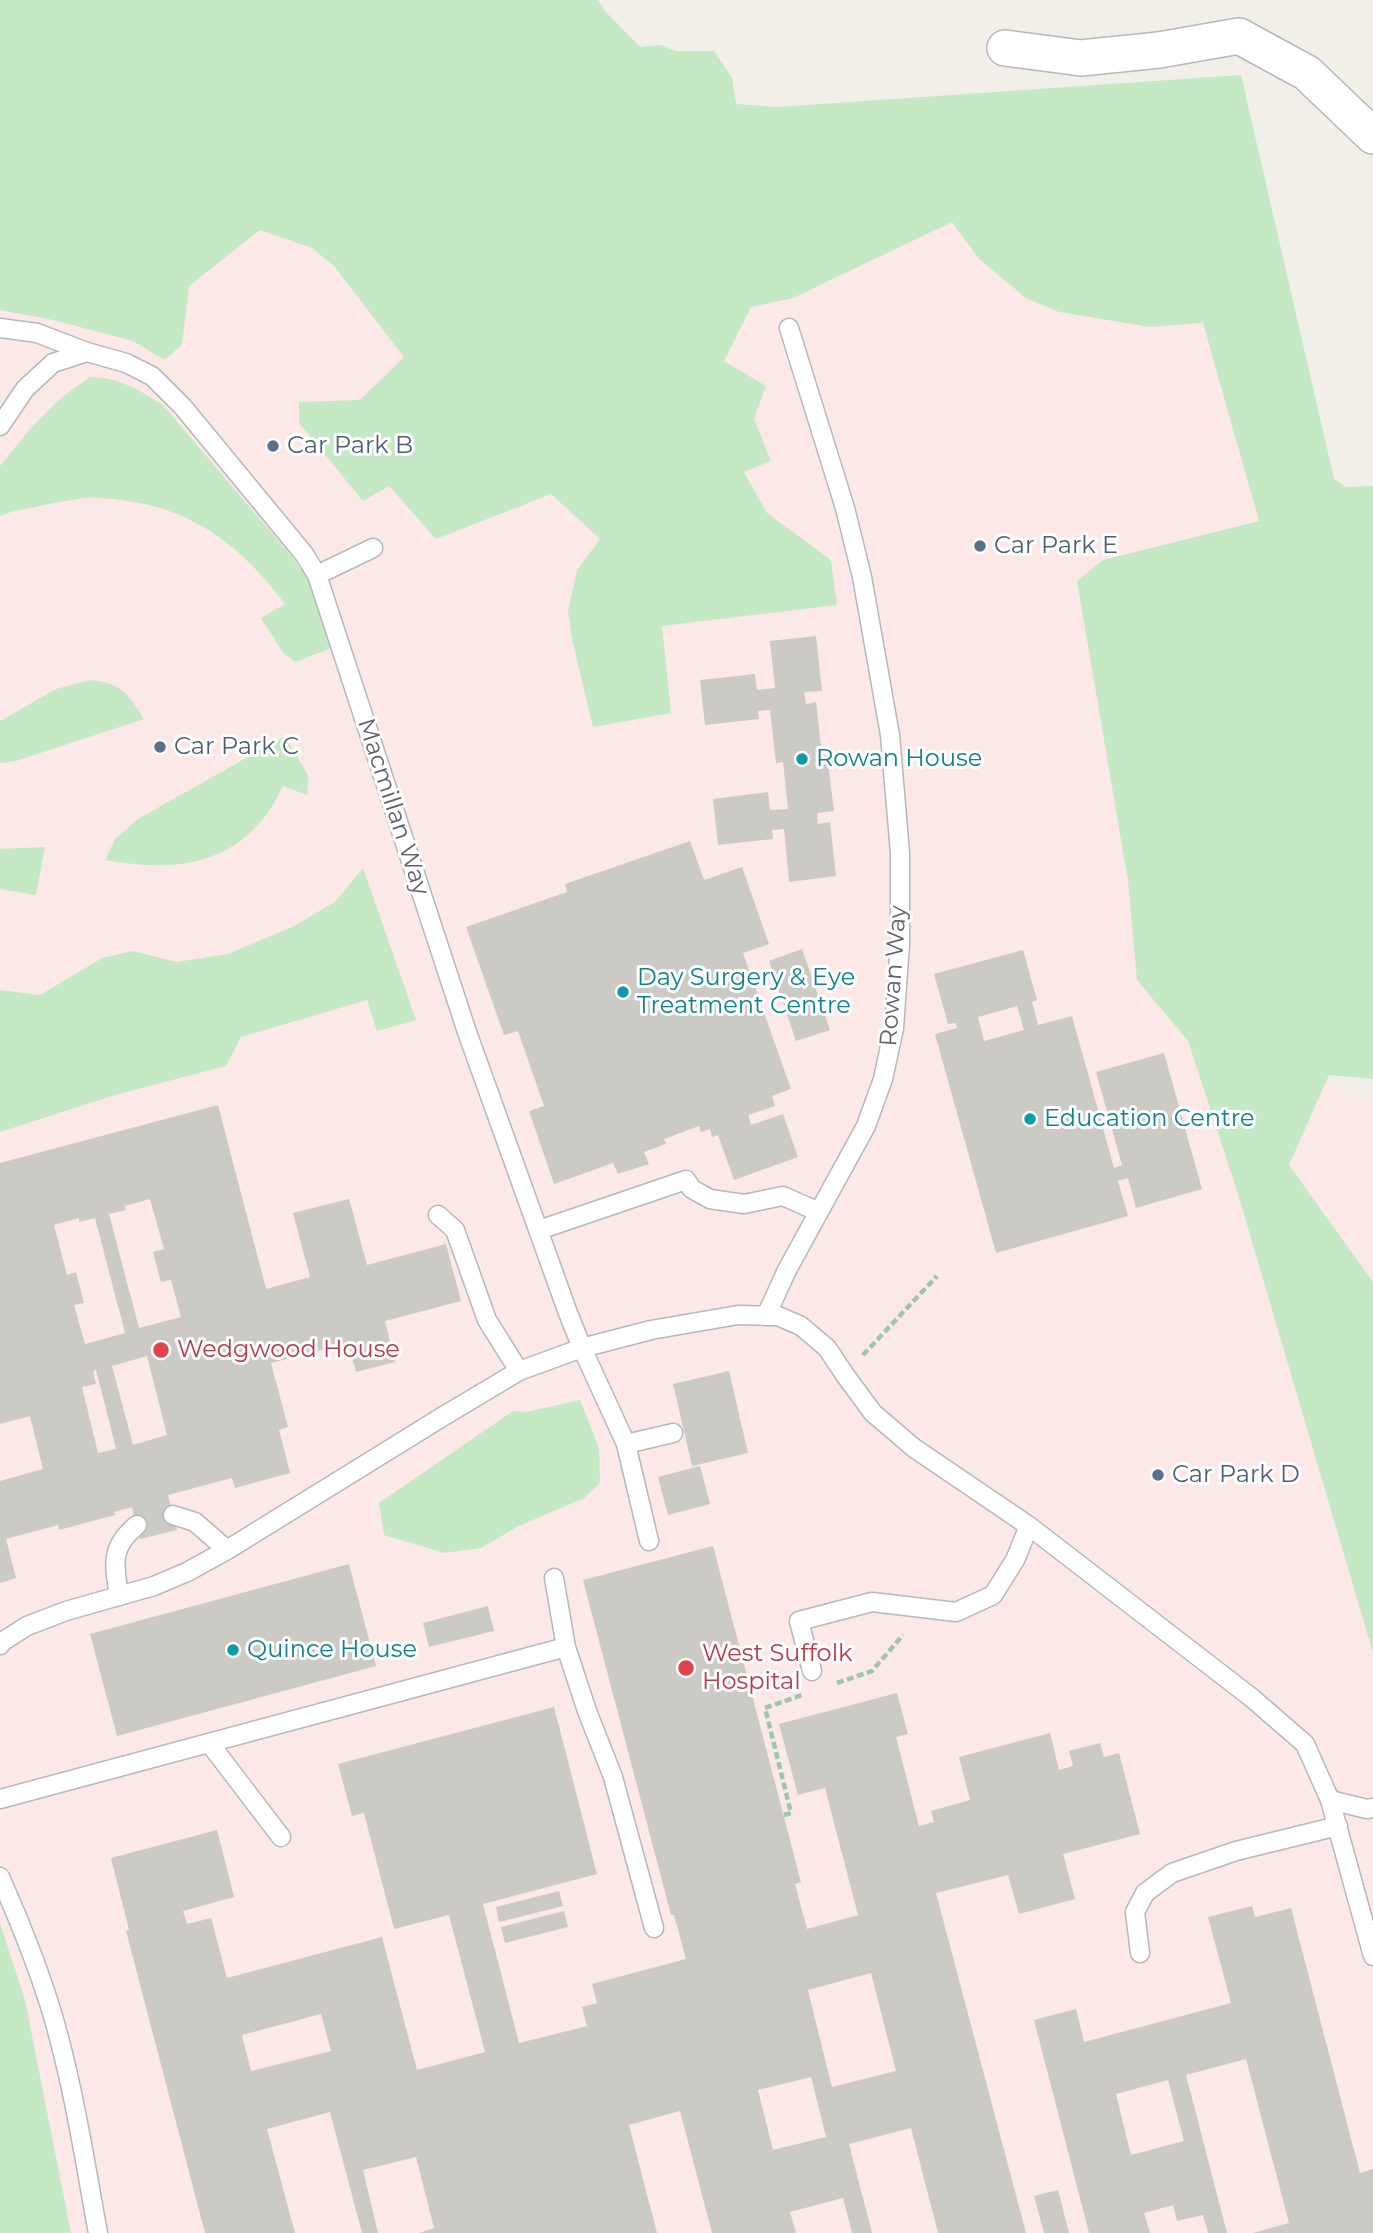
<!DOCTYPE html>
<html>
<head>
<meta charset="utf-8">
<style>
	body { margin:0 }
	canvas { display:block; background:#f1efe8 }
</style>
</head>
<body>
<canvas width="1373" height="2233"></canvas>
<script>
const c = document.querySelector('canvas').getContext('2d');
c.lineJoin = 'round';
function fillPath(path, color) {
  c.fillStyle = color;
  c.fill(path, 'evenodd');
}
function trace(path, color, width, dash) {
  c.strokeStyle = color;
  c.lineWidth = width;
  c.lineCap = dash ? 'butt' : 'round';
  c.setLineDash(dash || []);
  c.stroke(path);
}
function label(font, color, halo, rows, align = 'center') {
  c.font = font + ' Montserrat,sans-serif';
  c.lineWidth = 6;
  c.setLineDash([]);
  c.textBaseline = 'middle';
  c.strokeStyle = halo;
  c.fillStyle = color;
  for (const [text, x, y, turn = 0] of rows) {
    c.save();
    c.translate(x, y);
    c.rotate((+turn || 0) * Math.PI / 180);
    c.textAlign = isNaN(turn) ? turn : align;
    if (halo) c.strokeText(text, 0, 0);
    c.fillText(text, 0, 0);
    c.restore();
  }
}
const medical = new Path2D(`
	M1161,154l154,316 58,29 -101,556 101,48v1130h-1373v-1976l267,-58z`);
const green = new Path2D(`
	M0,0h598l7,11 35,36 20,-2 16,6h38l18,27 4,26 42,3 463,-32 93,404 12,8 27,-1v593l-44,-4 -40,90 84,117v371l-135,-459 -50,-153 -51,-61 -9,-99 -51,-300 26,-21 156,-39 -56,-198 -54,4 -90,-15 -33,-14 -47,-39 -27,-37 -159,76 -42,9 -27,54 42,25 -12,33 17,42 -27,11 23,41 64,47 6,45 -175,21 9,87 -78,14 -21,-88 -4,-29 9,-40 23,-31 -49,-45 -115,45 -47,-53 -26,15 -64,-78v-21l61,-2 44,-43 -70,-91 -22,-18 -52,-18 -71,56 -7,59 -18,15 -31,-19 -80,-21 -53,-10z
	M90,377c31,1 47,12 73,28l129,152 21,29 18,62 -35,14 -12,-8 -23,-36 24,-14c-39,-52 -86,-92 -152,-102 -15,-3 -32,-5 -48,-4 -25,3 -50,9 -74,14l-11,4v-50l30,-37 32,-32z
	M90,680c32,3 37,13 54,39l-128,42 -16,2v-42l56,-32z
	M285,736l23,39 -1,20 -24,-9c-5,9 -10,20 -16,28 -42,55 -100,57 -162,46l10,-21 23,-20z
	M45,847l-9,48 -36,-6v-40z
	M363,868l53,152 -39,11 -10,-31 -126,37 -15,29 -111,29 -115,37v-142l40,5 62,-37 31,-7 43,11 52,-8 66,-28 41,-24z
	M580,1400l19,48 1,35 -16,15 -65,28 -38,22 -37,5 -60,-18 -5,-32 134,-92 13,1z
	M0,1923l25,77 46,233h-71z`);
const building = new Path2D(`
	M816,636l6,55 -18,1 2,12 10,-2 6,53h5l7,56 -17,2 1,11 12,-2 6,54 -47,6 -5,-53 -12,1 1,9 -55,6 -5,-46 55,-7 2,18 18,-1 -5,-47 -7,1 -6,-53 -12,1 1,8 -54,6 -5,-45 55,-6 2,16 18,-2 -5,-47z
	M690,841l14,39 38,-13 27,77 -26,9 48,136 -19,7 3,10 -27,9 3,10 32,-11 15,43 -64,23 -16,-45 -6,2 -2,-8 -9,3 -2,-6 -35,13 2,5 -22,8 5,12 -31,10 -5,-11 -59,21 -25,-73 15,-5 -26,-75 -14,4 -38,-108 101,-35 -2,-8z
	M802,949l28,81 -34,11 -27,-80z
	M1023,950l14,50 -5,2 6,23 34,-9 42,152 8,-3 -26,-93 68,-19 38,136 -66,19 -8,-30 -10,3 10,35 -132,37 -61,-219 22,-6 -1,-5 -8,1 -14,-50zM1017,1006l7,24 -40,11 -6,-24z
	M218,1105l48,184 44,-12 -17,-64 56,-14 18,66 79,-21 15,57 -76,20 10,41 -39,10 -8,-29 -77,20 17,64 -9,3 11,43 -55,15 -3,-10 -64,17 9,35 -37,9 -8,-32 -18,5 1,3 -56,15 -1,-5 -52,14 10,39 -16,5v-102l43,-12 -13,-53 -30,8v-261zM150,1199l14,50 -11,3 8,30 10,-2 10,37 -42,11 -30,-114 17,-4 -1,-4zM79,1218v4l16,-4 30,115 -40,11 -11,-39 10,-2 -8,-31 -9,3 -13,-50zM147,1356l20,79 -34,10 -21,-79zM96,1370l20,79 -18,4 -16,-66 14,-3 -3,-13z
	M729,1371l19,82 -56,13 -19,-82z
	M700,1466l10,38 -42,11 -10,-38z
	M713,1546l88,336 -6,2 12,45 51,-14 -33,-127 -27,7 -19,-71 118,-31 11,41 -12,3 23,89 15,-4 -3,-11 39,-11 -11,-43 91,-24 9,37 14,-4 -4,-15 31,-8 4,14 15,-4 21,81 -77,20 12,45 -56,15 -11,-39 -72,18 90,340h-88l-27,-105 -62,16 23,89h-20l-9,-35 -53,14 6,21h-84l-32,-122 -51,14 28,108h-238l15,-5 -18,-71 -53,13 15,63h-16l-32,-121 -63,17 28,104h-90l-79,-302 3,-1 -18,-72 106,-28 17,67 -51,14 4,13 24,-6 16,60 155,-41 35,133 68,-18 -36,-137 -55,14 -30,-116 -12,3 -14,-52 216,-57 43,167 -114,30 36,139 68,-17 -5,-19 15,-4 -5,-19 94,-25 -12,-44h-3l-88,-335zM871,1973l25,98 -64,16 -24,-97zM321,2014l10,37 -80,20 -9,-36zM811,2077l15,60 -53,13 -15,-60z
	M349,1564l27,102 -259,70 -27,-102z
	M488,1606l6,25 -65,16 -6,-24z
	M559,1891l4,15 -64,16 -3,-15z
	M1252,1906l3,11 36,-9 69,265 13,-4v64h-120l36,-10 -43,-164 -60,16 41,158h-19l-5,-18 -26,6 -4,-16 -29,8 6,20h-61l-55,-213 42,-11 8,33 147,-39 -23,-86zM1168,2080l16,61 -53,14 -15,-61z
	M564,1911l4,16 -63,16 -4,-16z
	M1058,2190l11,43h-25l-10,-37z`);
const path = new Path2D(`
	M863,1355l74,-79
	M837,1683l35,-12 31,-36
	M784,1815l7,-2 -26,-105 37,-13`);
const lane = new Path2D(`
	M0,328l37,5 50,19 39,11 26,13 31,31 121,147 13,21 150,457 101,281 14,35 44,96 23,97
	M0,426l25,-37 28,-26 34,-11
	M317,575l56,-27
	M438,1215l17,15 32,90 32,51
	M539,1230l147,-50 6,9 18,10 34,5 39,-8 36,16
	M766,1316l21,-46 79,-144 17,-47 11,-51 6,-84v-91l-10,-118 -28,-158 -17,-69 -56,-180
	M626,1444l47,-11
	M173,1515l22,7 32,28
	M554,1578l12,69 21,64 26,66 41,151
	M119,1596c-5,-32 -9,-49 18,-71
	M0,1645l2,-3 25,-16 39,-15 88,-25 33,-14 40,-22 215,-133 77,-46 63,-23 69,-18 87,-15 40,1 23,10 26,22 18,27 28,38 41,35 115,78 223,172 53,46 25,56 43,156
	M812,1671l-13,-50 73,-19 84,10 37,-17 22,-35 14,-34
	M210,1744l71,93
	M0,1799l566,-152
	M1330,1800l37,9 6,-1
	M0,1877c23,52 45,106 59,161 17,64 27,130 39,195
	M1140,1953l-5,-41 10,-19 27,-20 64,-22 102,-25`);
const street = new Path2D(`
	M1005,48l76,10 78,-8 80,-14 68,37 66,63`);
const markers = [
	[273,446,7,"#5c6f8a"],
	[980,546,7,"#5c6f8a"],
	[160,747,7,"#5c6f8a"],
	[802,759,7,"#0f9aa8"],
	[623,992,7,"#0f9aa8"],
	[1030,1119,7,"#0f9aa8"],
	[161,1350,9,"#e0444e"],
	[1158,1475,7,"#5c6f8a"],
	[233,1650,7,"#0f9aa8"],
	[686,1668,9,"#e0444e"]
];
const serviceNames = [
	["Car Park B",287,446],
	["Car Park E",994,546],
	["Car Park C",174,747],
	["Car Park D",1172,1475]
];
const cultureNames = [
	["Rowan House",816,759],
	["Day Surgery & Eye",637,978],
	["Treatment Centre",637,1006],
	["Education Centre",1044,1119],
	["Quince House",247,1650]
];
const streetNames = [
	["Macmillan Way",393,807,72],
	["Rowan Way",894,976,-86]
];
const healthNames = [
	["Wedgwood House",177,1350],
	["West Suffolk",702,1654],
	["Hospital",702,1682]
];
fillPath(medical, '#fce8e6');
fillPath(green, '#c5e8c5');
fillPath(building, '#cccac5');
trace(lane, '#b5b8bc', 21);
trace(street, '#b5b8bc', 38);
trace(path, '#9cc7a9', 4.5, [7, 3.5]);
trace(lane, '#fff', 18);
trace(street, '#fff', 35);
for (const [x, y, r, color] of markers) {
  const dot = new Path2D();
  dot.arc(x, y, r, 0, 2 * Math.PI);
  c.fillStyle = color;
  c.fill(dot);
  trace(dot, '#fff', 2.5);
}
label('24px', '#4e5e75', '#fff', serviceNames, 'left');
label('24px', '#0d838f', '#fff', cultureNames, 'left');
label('24px', '#5f6368', '#fff', streetNames);
label('24px', '#be3a42', '#fff', healthNames, 'left');
</script>
</body>
</html>
